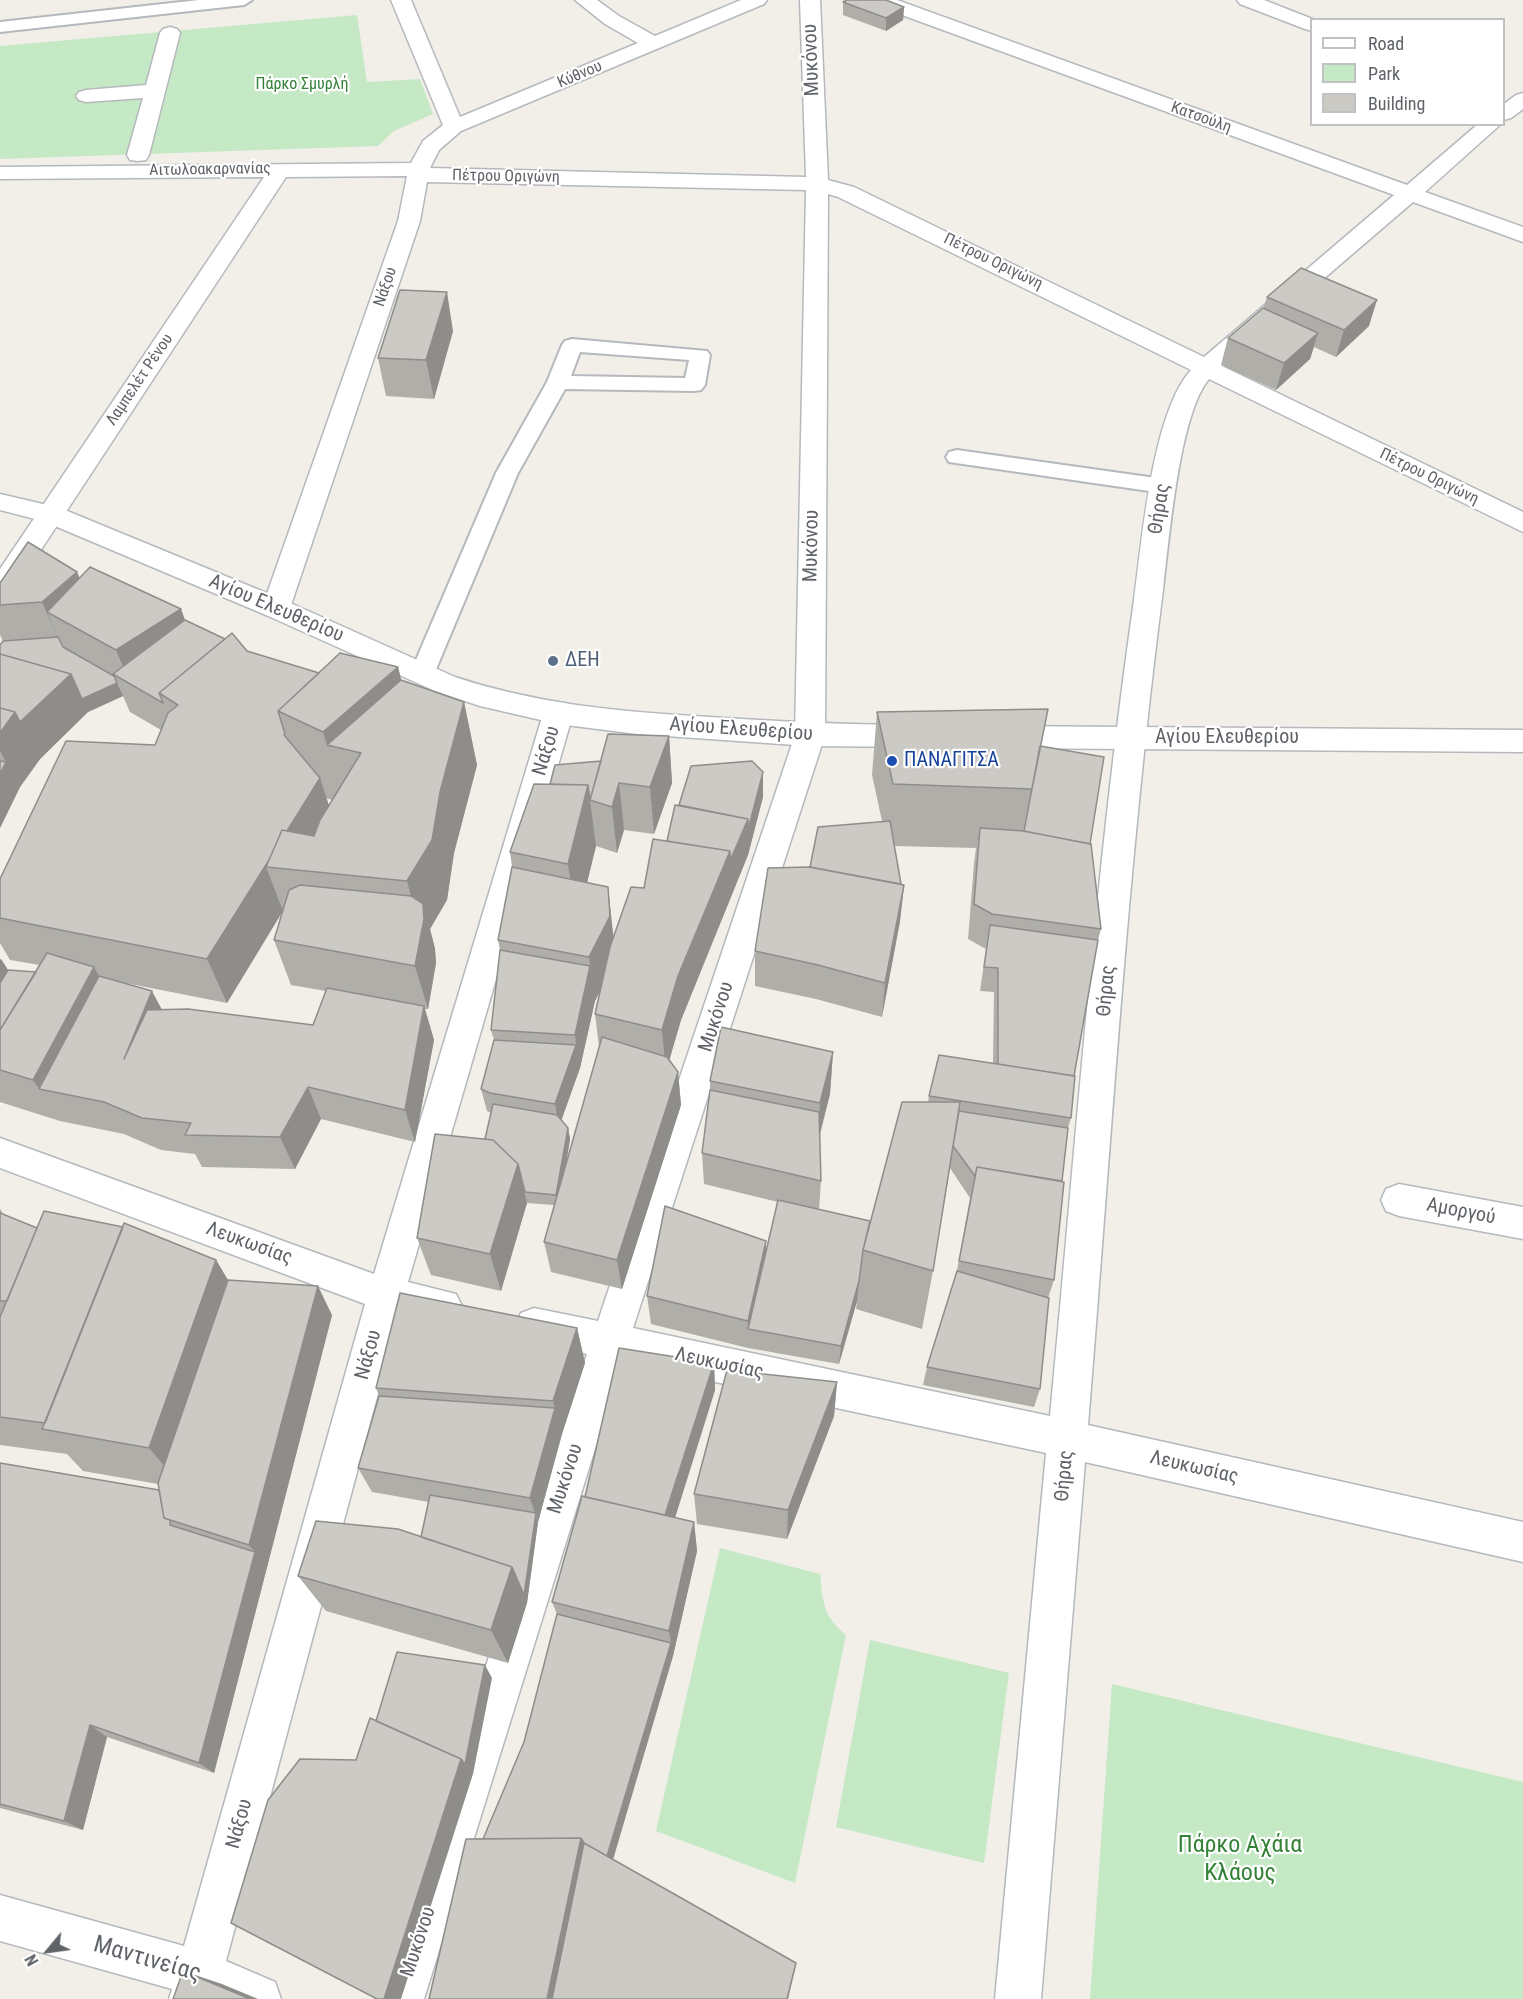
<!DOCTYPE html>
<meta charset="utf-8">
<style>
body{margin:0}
#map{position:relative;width:1523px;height:1999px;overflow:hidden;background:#f1efe8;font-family:"Roboto Condensed",sans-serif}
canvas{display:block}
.legend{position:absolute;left:1310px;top:18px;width:195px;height:108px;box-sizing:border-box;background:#fff;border:2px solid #bfc1c3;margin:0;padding:8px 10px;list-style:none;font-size:18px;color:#5f6368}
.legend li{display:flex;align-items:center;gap:12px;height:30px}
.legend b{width:30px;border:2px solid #bfc1c3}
.north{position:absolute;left:18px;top:1921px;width:60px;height:60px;-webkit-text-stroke:4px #fff;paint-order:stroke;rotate:241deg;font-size:16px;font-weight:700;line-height:24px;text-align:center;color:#5f6368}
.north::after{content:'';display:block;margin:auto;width:21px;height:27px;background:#5f6368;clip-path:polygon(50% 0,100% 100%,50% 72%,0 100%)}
</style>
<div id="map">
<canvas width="1523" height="1999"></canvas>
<ul class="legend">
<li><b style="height:8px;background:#fff"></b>Road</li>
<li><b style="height:16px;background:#c5e8c5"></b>Park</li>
<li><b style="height:16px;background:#cccac5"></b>Building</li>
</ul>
<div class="north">N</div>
</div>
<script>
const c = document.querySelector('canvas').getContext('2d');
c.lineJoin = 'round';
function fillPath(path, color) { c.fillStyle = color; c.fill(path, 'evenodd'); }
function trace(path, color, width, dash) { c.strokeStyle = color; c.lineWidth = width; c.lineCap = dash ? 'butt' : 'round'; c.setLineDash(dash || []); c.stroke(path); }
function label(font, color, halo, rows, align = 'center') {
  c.font = font + ' "Roboto Condensed",sans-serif'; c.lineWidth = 4.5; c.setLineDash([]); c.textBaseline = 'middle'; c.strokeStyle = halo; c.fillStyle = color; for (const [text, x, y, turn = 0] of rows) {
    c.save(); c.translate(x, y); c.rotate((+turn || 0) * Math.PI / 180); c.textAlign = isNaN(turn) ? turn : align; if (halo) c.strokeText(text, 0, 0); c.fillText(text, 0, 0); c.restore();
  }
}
fillPath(new Path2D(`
 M357,15L367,82L420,79L433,114L394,131L378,146L0,159V46Z
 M720,1548L820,1574C823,1603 823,1616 846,1635L795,1883L656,1831Z
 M870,1640L1009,1673L984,1863L836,1827Z
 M1112,1684L1523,1782V1999H1090Z`), '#c5e8c5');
const service = new Path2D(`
 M199,0H252L244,5L0,32V22Z
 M572,339L707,351L710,355L705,385L701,390L694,391L565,389L518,473L434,674L431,680L422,683L413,680L410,674L496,473L547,382L562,345L565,341ZM580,352L689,360L685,378L571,376Z
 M957,450L1163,479L1171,481L1174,486L1171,491L1163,493L949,462L946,457L949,452Z`);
const pedestrian = new Path2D(`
 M170,27L177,29L180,33L149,155L146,160L138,161L130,160L127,155L143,98L86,102L79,100L76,96L79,92L86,90L146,85L160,33L163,29Z`);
const minor = new Path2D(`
 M391,0H411L460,117L638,43L605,24L575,0H597L619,16L655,36L741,0H767L764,4L461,131L439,150L430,168L806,177L800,0H820L828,180L854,187L1204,357L1394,195L872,4L869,0H897L1407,185L1478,124H1501L1425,192L1523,227V242L1413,202L1222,366L1523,512V532L1209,379C1179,414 1169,541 1163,590C1127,867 1111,1146 1088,1425L1523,1522V1562L1085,1462L1041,1999H995L1046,1453L622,1362L424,1999H378L587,1354L521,1337L515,1325L521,1313L534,1308L598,1321L795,735L806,190L427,182L420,221L290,608L286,615L276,617L266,615L262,608L398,221L407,176L286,177L10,597L0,599V569L264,177L0,179V167L411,163L423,141L443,125ZM828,194L838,197L1191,370C1152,413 1142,541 1134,600C1095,871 1076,1144 1050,1416L633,1328L825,735Z
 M1237,0H1264L1315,20H1312V31L1305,29L1240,4Z
 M1523,93V109L1511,118L1504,120V104L1516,95Z
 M558,704L568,707L573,714L408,1282L456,1294L462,1306L456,1318L443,1323L399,1315L226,1961L275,1982L281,1999H169L172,1989L0,1941V1895L184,1946L365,1304L0,1168V1138L374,1274L543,714L548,707Z
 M1399,1184L1523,1207V1239L1399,1216L1386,1211L1381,1200L1386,1189Z`);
const tertiary = new Path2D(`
 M0,494L60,508L286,601L455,677C533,703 613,711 694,716C769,721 843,725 918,725L928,728L933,736L928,744L918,747L810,746L637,734L558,724L480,706L435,691L266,615L43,521L0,510Z
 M997,726L1523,730V752L997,748L987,745L982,737L987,729Z`);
trace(service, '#b5b8bc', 4);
trace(pedestrian, '#b5b8bc', 3);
trace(minor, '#b5b8bc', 3);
trace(tertiary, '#b5b8bc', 3);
fillPath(service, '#fff');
fillPath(pedestrian, '#fff');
fillPath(minor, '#fff');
fillPath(tertiary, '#fff');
fillPath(new Path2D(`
 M843,2L904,7L903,20L886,31L843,15Z
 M1267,297L1369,326L1336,357L1314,347L1310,359L1276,390L1221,365L1228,338L1263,309Z
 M453,331L434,399L386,396L378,358Z
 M77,572L79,578L185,620L247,651L319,673L398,667L401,680L464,702L477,765L454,853L447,900L430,929L435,949L436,963L428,1009H425L434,1040L415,1142L321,1119L295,1169L202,1167L195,1154L161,1150L124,1134L60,1121L0,1102V959H1L8,970L36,972L40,965L10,960L0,943V879L155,745L161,730L130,712L123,696L88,712L40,759L20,787L0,828V645L3,641L0,635V583ZM326,798L332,800L329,805ZM282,911L274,940L291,985L326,991L313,1025L162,1009L110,980L227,1003Z
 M877,712L1040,746L1090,844L1101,929L1098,940L1074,1076L1071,1118L1068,1128L1062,1181L1054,1280L1048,1298L1040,1389L1034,1407L923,1385L927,1367L956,1276L970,1198L950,1168L933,1271L922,1329L856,1309L857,1301L839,1364L748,1348L651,1324L647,1296L766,1241V1251L778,1202L704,1184L702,1153L710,1090V1081L833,1052L830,1094L820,1135L821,1181L819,1210L870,1221L928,1102L929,1096L993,1063L994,992L980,991L986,949L968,939L974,864L976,848L894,846L901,884L904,885L900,921L882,1017L816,999L755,986V951L810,867L882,821L872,775Z
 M669,736L672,783L654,834L624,830L617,853L596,846L587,882L614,936L644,888L667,841L679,805L763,797L748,855L681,1020L669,1059L678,1072L681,1105L622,1289L551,1272L544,1242L554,1205L527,1203L501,1291L431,1275L417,1238L485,1139L491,1113L487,1111L481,1089L494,1040L491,1030L500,950L498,940L512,867L510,852L550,784L601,761ZM600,991L595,1014L599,1047L566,1165L570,1139L568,1128L561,1120L580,1068L595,1001Z
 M0,1209L4,1215L37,1228L216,1260L228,1280L332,1315L214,1773L107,1737L83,1830L0,1808V1463L159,1490L158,1484L83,1471L67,1454L0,1445Z
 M577,1328L585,1363L562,1434L538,1522L527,1603L508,1663L326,1611L298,1576L421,1537L429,1502L372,1492L358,1468L379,1396L376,1388Z
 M714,1363L715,1390L675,1518L694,1522L697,1551L673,1656L613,1860L796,1963L794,1973L483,1839L524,1742L557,1614L552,1602L585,1497Z
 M837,1382L834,1416L787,1539L697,1524L694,1494Z`), '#afaea9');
fillPath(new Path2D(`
 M904,7L903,20L886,31V18Z
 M447,292L453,331L434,399L426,360Z
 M1377,300L1369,326L1336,357L1344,330Z
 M1318,333L1310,359L1276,390L1284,363Z
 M77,572L98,621L47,612L64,651L42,602Z
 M181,609L199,657L130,684L116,650Z
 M398,667L417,743L361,753L327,745L323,732Z
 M71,674L117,683L123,696L88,712L40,759L20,787L0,828V774L6,762L0,751V733L15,712Z
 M464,702L477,765L454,853L447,900L430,929L435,949L436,963L428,1009L415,966L421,934L407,881Z
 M669,736L672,783L654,834L650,787Z
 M763,772V797L748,855L681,1020L666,1072L662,1030L678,976Z
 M320,778L335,824L266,867L283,911L227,1003L207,959Z
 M619,783L624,830L617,853L612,807Z
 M588,785L596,846L577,924L568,864Z
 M904,885L900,921L882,1017L885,983Z
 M608,887L616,960L595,1001L580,1068L559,1127L555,1104L576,1045L575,1035L590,966L589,957Z
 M1,959L23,994L0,1032V961Z
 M94,967L118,1011L39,1089L33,1080Z
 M152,991L170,1025L124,1059Z
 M424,1006L434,1040L415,1142L405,1110Z
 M833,1052L830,1094L817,1144L820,1103Z
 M678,1072L681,1105L622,1289L617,1260Z
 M308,1087L321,1119L295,1169L280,1137Z
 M568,1128L570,1139L559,1206L556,1195Z
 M518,1164L527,1203L501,1291L490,1254Z
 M766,1241V1271L748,1329V1321Z
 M216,1260L245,1309L184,1489L149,1448Z
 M859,1281L857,1301L839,1364L841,1346Z
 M318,1286L332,1315L214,1773L199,1763L255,1552L249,1545Z
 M577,1328L585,1363L562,1434L538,1522L530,1498L555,1408L553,1401Z
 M714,1363L715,1390L667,1543L664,1520Z
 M837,1382L834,1416L787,1539L788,1510Z
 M536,1513L538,1522L527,1603L508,1663L491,1630L512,1567Z
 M694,1522L697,1551L673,1656L610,1869L606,1861L671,1643L669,1631Z
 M485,1665L492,1678L473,1774L401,1999H384Z
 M90,1725L107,1737L83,1830L64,1821Z
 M581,1838L592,1859L564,1999H547Z
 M796,1963L794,1973L788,1999H787Z
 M183,1971L222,1984L258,1999H250Z`), '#8f8d8a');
const building = new Path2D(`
 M847,0H886L904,7L886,18L843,2Z
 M1301,268L1377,300L1344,330L1267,297Z
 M400,290L447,292L426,360L378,358Z
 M1263,308L1318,333L1284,363L1228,338Z
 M28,542L77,572L42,602L0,605V583Z
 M90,567L181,609L116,650L47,612Z
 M185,620L225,639L159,693L163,703L113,674Z
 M232,633L247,651L319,673L278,711L285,734L284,735L320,778L287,831L282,830L269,860L207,959L0,918V879L66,741L155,745L168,713L178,705L159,693Z
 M58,637L63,647L114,676L117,683L82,699L71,674L0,654V645L3,641Z
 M340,653L398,667L323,732L278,711Z
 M0,654L71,674L20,722L15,712L0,708Z
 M401,680L464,702L440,792L432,840L407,881L266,867L282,830L314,836L320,820L361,753L327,745Z
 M0,708L15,712L0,733Z
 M1048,709L1032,789L893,784L877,712Z
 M608,734L669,736L650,787L619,783L612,807L590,800Z
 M1040,746L1104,757L1090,844L1024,831Z
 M0,761L6,762L0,774Z
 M601,761L590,800L588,785L550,784L555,765Z
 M752,761L763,772L748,830V819L679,805L691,766Z
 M534,784L588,785L568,864L510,852Z
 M675,805L748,819L730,861V851L667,841Z
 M890,821L901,884L810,867L818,827Z
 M980,828L1023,831L1091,844L1101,929L992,914L974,904Z
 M653,839L730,851L678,976L662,1030L595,1014L610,947L631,887L644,888Z
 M512,867L608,887L610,916L589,957L498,940Z
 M809,867L904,885L885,983L818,965L755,951L768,868Z
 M300,885L411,896L423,904L424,919L415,966L274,940L289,890Z
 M990,925L1098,940L1074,1076L998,1064V968L984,967Z
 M500,950L590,966L575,1035L491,1030Z
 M47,953L94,967L33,1080L0,1070V1030Z
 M8,970L36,972L0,1030V983Z
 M99,976L152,991L124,1059L147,1010L188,1009L313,1025L327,988L424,1006L405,1110L308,1087L280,1137L185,1135L191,1123L142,1118L104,1102L39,1089Z
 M721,1027L833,1052L820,1103L710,1081Z
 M602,1037L667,1057L678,1072L617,1260L544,1242Z
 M494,1040L576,1045L555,1104L490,1093L481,1089Z
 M939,1055L1075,1076L1071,1118L929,1096Z
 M710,1090L819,1112L821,1181L702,1153Z
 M902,1102H960L933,1271L863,1250Z
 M493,1104L557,1115L568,1128L556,1195L525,1192L518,1164L493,1140L485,1139Z
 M959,1111L1068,1128L1062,1181L977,1167L975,1176L953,1146Z
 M435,1134L493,1140L518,1164L490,1254L417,1238Z
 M977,1167L1064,1182L1054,1280L959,1261Z
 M778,1200L870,1221L863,1250L859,1281L841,1346L748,1329Z
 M665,1206L766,1241L748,1321L647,1296Z
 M44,1211L123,1227L45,1423L0,1417V1317Z
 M0,1213L37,1228L7,1301H0Z
 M124,1223L216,1260L149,1448L42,1429Z
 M957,1271L1049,1298L1040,1389L927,1367Z
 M228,1280L318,1286L249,1545L164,1518L158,1483Z
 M400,1293L577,1328L553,1401L376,1388Z
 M619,1348L714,1363L665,1515L585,1497Z
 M727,1370L837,1382L788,1510L694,1494Z
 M379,1396L555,1408L530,1498L358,1468Z
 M0,1463L159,1490L164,1518L170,1520V1525L255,1552L199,1763L90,1725L64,1821L0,1804Z
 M430,1495L536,1513L524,1595L512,1567L421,1537Z
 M582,1496L694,1522L669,1631L552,1602Z
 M316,1521L398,1529L512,1567L491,1630L298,1576Z
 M557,1614L671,1643L607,1856L584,1843L581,1838L483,1839L524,1742Z
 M397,1652L485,1665L465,1764L461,1759L376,1721Z
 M370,1718L461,1759L384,1999H377L231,1923L268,1800L300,1759L356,1760Z
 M581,1838L547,1999H429L466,1839Z
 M584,1843L796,1963L787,1999H552Z
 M183,1971L250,1999H173Z`);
fillPath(building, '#cccac5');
trace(building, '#8f8d8a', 1.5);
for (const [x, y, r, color] of [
 [553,661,6,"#5c6f8a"],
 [892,761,6,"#1a4fb4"]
]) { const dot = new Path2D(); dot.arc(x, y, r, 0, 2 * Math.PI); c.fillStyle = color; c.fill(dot); trace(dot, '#fff', 2); }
label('16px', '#5f6368', '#fff', [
 ["Κύθνου",580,75,-23],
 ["Κατσούλη",1201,118,20],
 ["Αιτωλοακαρνανίας",210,170,-1],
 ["Πέτρου Οριγώνη",506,177,1],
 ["Πέτρου Οριγώνη",993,262,26],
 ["Νάξου",386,287,-71],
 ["Λαμπελέτ Ρένου",140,380,-56],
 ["Πέτρου Οριγώνη",1429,477,26]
]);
label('16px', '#348238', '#fff', [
 ["Πάρκο Σµυρλή",302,85]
]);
label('20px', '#5f6368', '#fff', [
 ["Μυκόνου",812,60,-92],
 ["Θήρας",1160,509,-81],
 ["Μυκόνου",812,546,-89],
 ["Αγίου Ελευθερίου",276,609,23],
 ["Αγίου Ελευθερίου",741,730,4],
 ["Αγίου Ελευθερίου",1227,738],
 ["Νάξου",547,751,-73],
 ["Θήρας",1107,991,-85],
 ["Μυκόνου",717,1017,-72],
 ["Αμοργού",1461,1212,11],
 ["Λευκωσίας",249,1244,20],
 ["Νάξου",369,1355,-75],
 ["Λευκωσίας",719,1364,12],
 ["Λευκωσίας",1194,1468,13],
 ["Θήρας",1065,1476,-85],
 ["Μυκόνου",566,1479,-72],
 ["Νάξου",240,1824,-75],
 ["Μυκόνου",419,1942,-72]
]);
label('20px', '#4e5e75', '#fff', [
 ["ΔΕΗ",565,661]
], 'left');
label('20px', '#164399', '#fff', [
 ["ΠΑΝΑΓΙΤΣΑ",904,761]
], 'left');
label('24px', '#348238', '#fff', [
 ["Πάρκο Αχάια",1240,1846],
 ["Κλάους",1240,1874]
]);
label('24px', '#5f6368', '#fff', [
 ["Μαντινείας",147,1960,16]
]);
</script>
